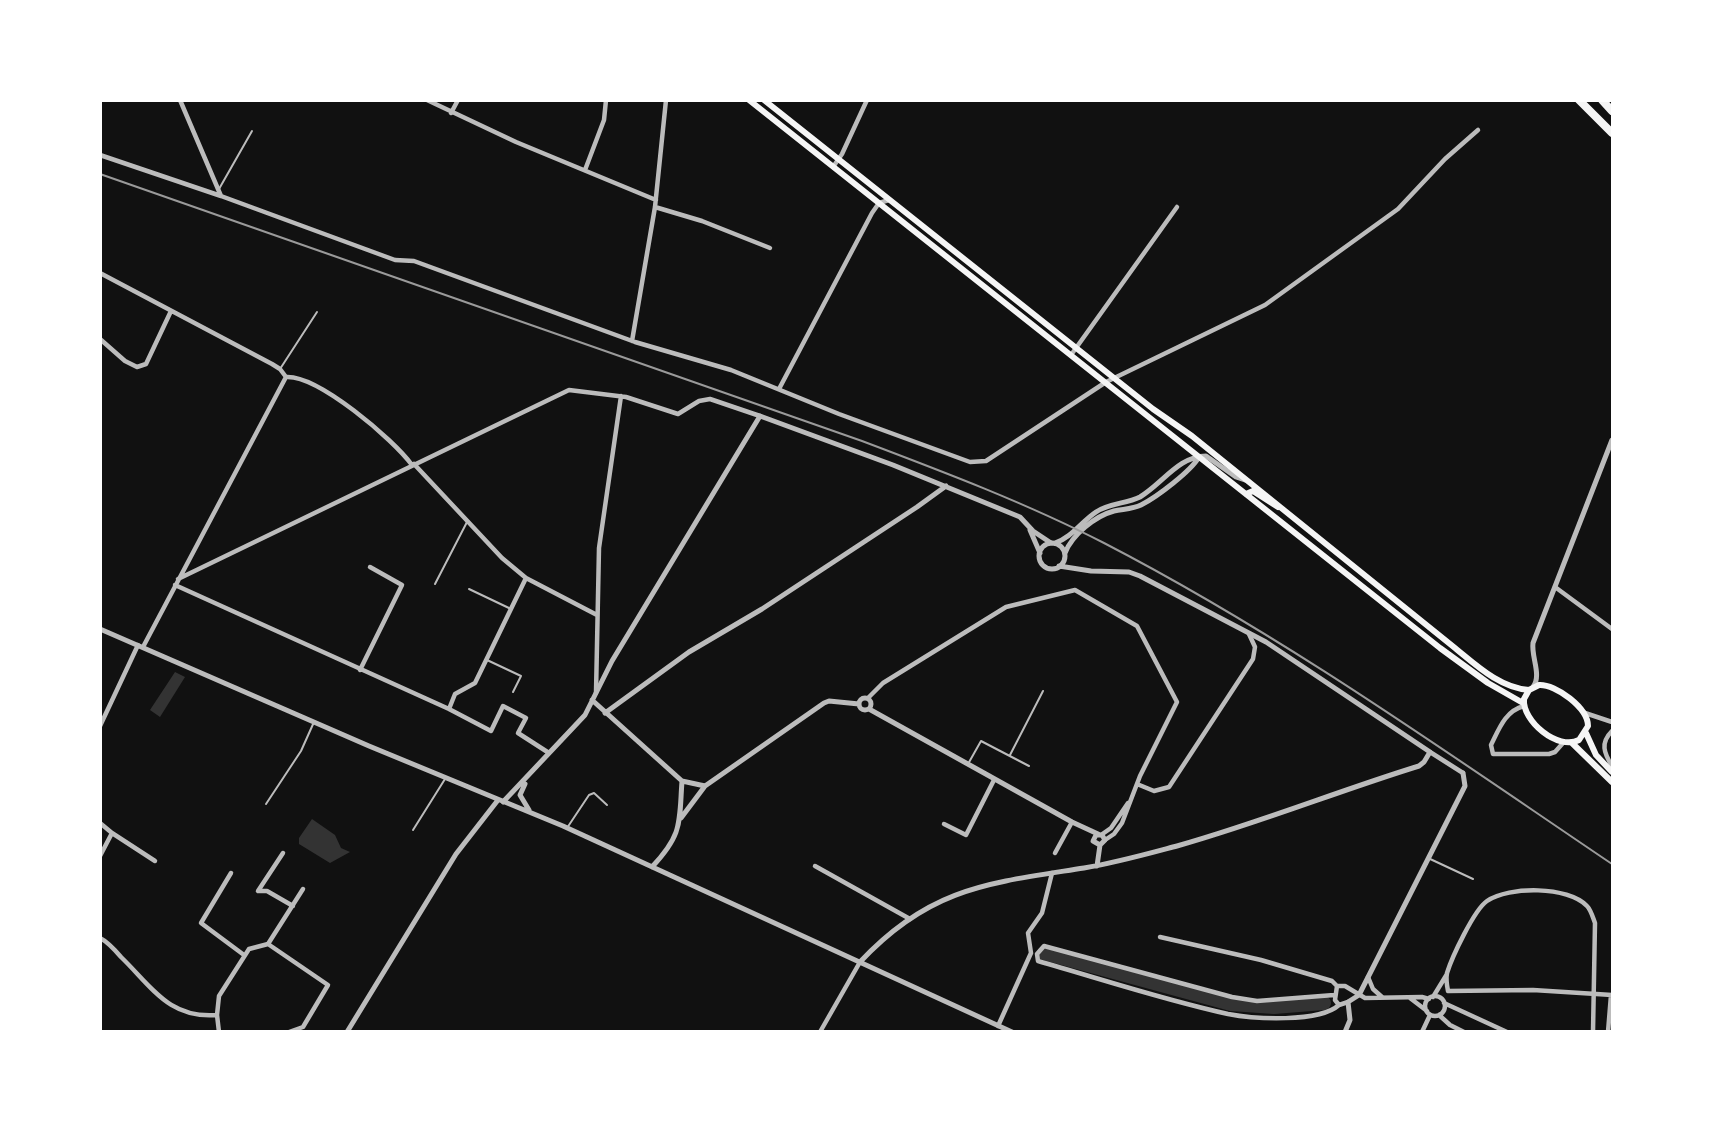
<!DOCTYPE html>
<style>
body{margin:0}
#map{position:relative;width:1713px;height:1132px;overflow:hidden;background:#111;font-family:"IBM Plex Sans",sans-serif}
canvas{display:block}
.frame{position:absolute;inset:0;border:102px solid #fff;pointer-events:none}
</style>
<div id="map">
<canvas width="1713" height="1132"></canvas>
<div class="frame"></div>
</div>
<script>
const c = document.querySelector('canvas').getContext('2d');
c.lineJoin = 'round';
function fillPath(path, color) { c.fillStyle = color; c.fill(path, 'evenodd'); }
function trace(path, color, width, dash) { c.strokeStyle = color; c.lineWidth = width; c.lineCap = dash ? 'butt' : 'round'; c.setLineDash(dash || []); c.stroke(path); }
fillPath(new Path2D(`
 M175,672L185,677L160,717L150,710Z
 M312,819L335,835L341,848L350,852L330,863L299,844V838Z`), '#333');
trace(new Path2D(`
 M1044,953L1231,1004L1274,1007L1324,1003`), '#333', 14);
trace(new Path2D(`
 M219,189L252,131
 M280,369L317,312
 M435,584L467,522
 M469,589L511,609
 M487,660L521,676L513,692
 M1010,755L1043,691
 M968,764L981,741L1029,766
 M266,804L301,751L314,722
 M567,828L589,795L594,793L607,805
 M413,830L445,779
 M1428,858L1473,879`), '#bcbcbc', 2);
trace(new Path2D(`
 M180,100L221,196
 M427,100L516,142L656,200
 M451,113L458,100
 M100,155L221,196L395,260L414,261L635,342L731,370L839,414L970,462L986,461L1106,382L1265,305L1398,209L1445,159L1478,130
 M833,167L842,154L867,100
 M585,170L604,120L606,100
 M655,207L702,221L770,248
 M100,273L272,364L280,369L286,377C318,375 393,439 412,465
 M100,339L125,361L137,367L146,364L171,311
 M632,341L655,207L666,100
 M1071,355L1177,207
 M779,389L872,213L879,203L889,200
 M414,464L502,558L526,578L597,615
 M178,579L569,390L626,397L678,414L699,401L710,399L760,416
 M175,585L449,709L491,731L503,706L526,718L518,733L549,753
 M1555,587L1612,629
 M143,647L286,377
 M360,670L402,585L370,567
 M596,693L599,548L621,396
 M868,698L883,683L1006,607L1075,590L1137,626L1177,702L1140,776L1122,823L1114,834L1105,840
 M1524,706C1505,711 1499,729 1491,745L1493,754H1549L1555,752L1563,743
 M449,709L455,694L475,683L526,578
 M1585,713L1612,722
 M100,726L138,645
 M1612,731C1600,743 1604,753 1612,766
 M1430,752L1463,773
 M1137,784L1154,791L1169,787L1253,659L1255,647L1249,634
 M100,823L112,833L100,856
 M944,824L966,835L994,780
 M112,833L155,861
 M1101,835L1111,828L1128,803
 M283,853L258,891H267L293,906
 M1055,853L1072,822
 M815,866L910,919
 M231,873L201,923L244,955
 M1160,937L1261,960L1332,981L1337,986
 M100,938C108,942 115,950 121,957C152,987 169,1019 217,1015
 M268,944L303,889
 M1368,977L1373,989L1382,997
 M1448,991C1447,986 1446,978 1447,973C1452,957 1474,910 1487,901C1509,886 1568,886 1587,906C1591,910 1593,918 1595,923L1593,1032
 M1448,991L1533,990L1612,995
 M1334,995L1257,1001L1232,997L1044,946L1037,954L1038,961C1101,979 1164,1000 1228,1014C1254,1019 1319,1023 1339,1005
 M1425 1006a10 10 0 1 1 20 0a10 10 0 1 1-20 0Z
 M1433,997L1447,974
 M1410,998L1427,1011
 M1348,1002L1339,1005L1335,1000L1337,986H1345L1365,998L1422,997L1429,999
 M1444,1003L1507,1032
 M1439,1015L1450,1025L1464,1032
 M998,1026L1031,953L1028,933L1042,913L1052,873
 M219,1032L217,1015L219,996L249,949L268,944L328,985L303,1027L289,1032
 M820,1032L860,962
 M1422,1032L1430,1015
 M1608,1032L1611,995`), '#bcbcbc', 4.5);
trace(new Path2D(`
 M1030,530L1040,553
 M1055,543C1072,537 1081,522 1096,512C1109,503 1126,504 1140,497C1162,484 1179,456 1206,456L1236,477L1245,480
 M1039 556a13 13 0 1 1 26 0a13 13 0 1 1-26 0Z
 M1065,553C1072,535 1095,516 1114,511C1123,509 1133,509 1141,505C1157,497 1191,471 1199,457
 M100,629L369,746L563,826L1012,1032
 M1533,687C1542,675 1531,657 1533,643L1612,440
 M859 704a6 6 0 1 1 12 0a6 6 0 1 1-12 0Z
 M592,700L682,781C679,823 683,834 652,867
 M869,709L1072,822L1098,834
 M605,713L689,652L762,609L917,507L946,486
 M682,781L705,786
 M525,784L520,795L529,810
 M503,802L585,715L612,661L760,416L893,465L1020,517L1033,531L1051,543
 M681,818L705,786L824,703L829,701L859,704
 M1097,866L1100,845L1105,840L1102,835H1096L1093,841L1100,845
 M860,962C930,887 989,883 1084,868C1115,863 1147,854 1177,846C1259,823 1338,791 1419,766L1424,762L1430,752L1266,642L1140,576L1129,572L1091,571L1059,566
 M347,1032L456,854L498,800
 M1345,1032L1350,1020L1348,1002L1359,995L1465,786L1463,773`), '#bcbcbc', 5);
trace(new Path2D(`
 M749,100L1440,648L1488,683L1523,703
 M764,100L1153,409L1192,436L1455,648C1476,665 1500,688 1529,690
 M1246,494L1253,491L1278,507
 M1539,685C1556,684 1588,708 1588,726L1579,740C1558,751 1522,721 1524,699L1529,690Z
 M1586,733L1596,755L1612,772
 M1572,743L1612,782`), '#f5f5f5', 6);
trace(new Path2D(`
 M1579,100L1612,133
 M1602,100L1612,111`), '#f5f5f5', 8);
trace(new Path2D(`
 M100,174L862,441C944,472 1026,503 1104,543C1282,635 1446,752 1612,864`), '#9a9a9a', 2);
</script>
